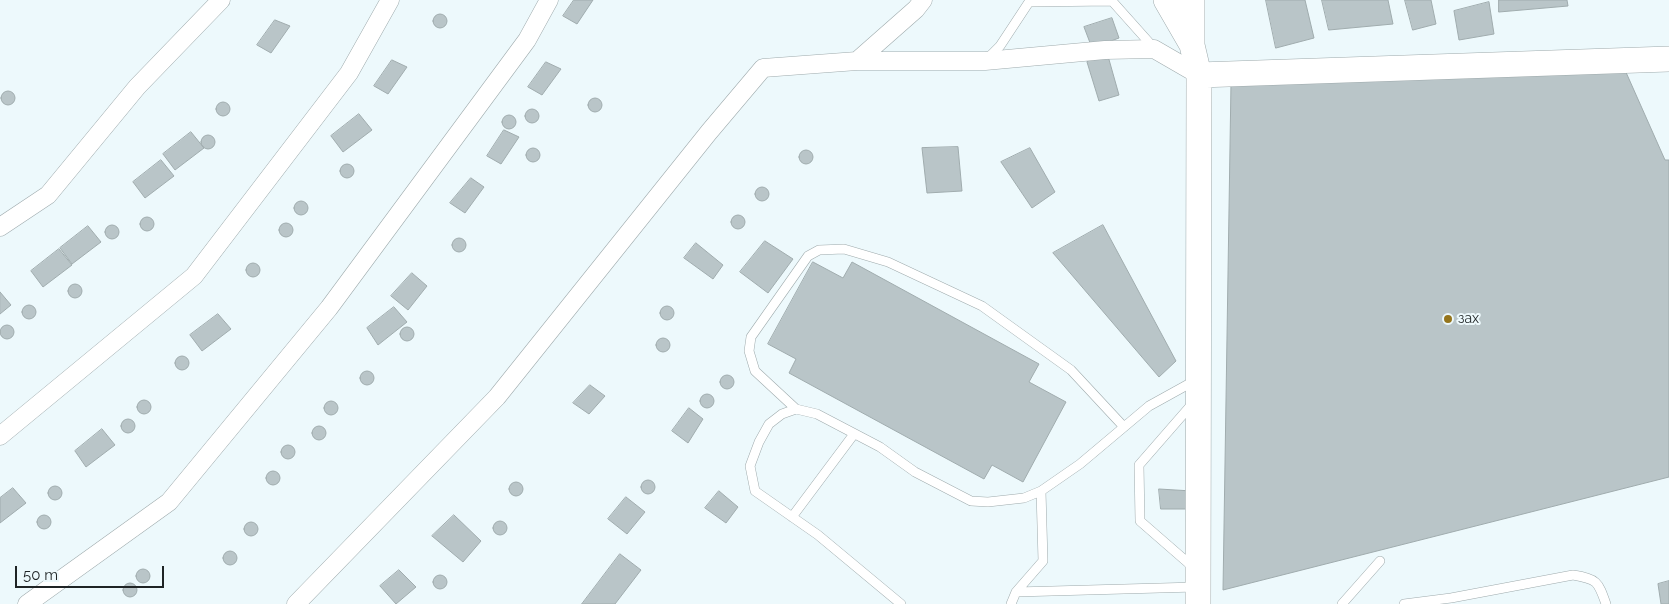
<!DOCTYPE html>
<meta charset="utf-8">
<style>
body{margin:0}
#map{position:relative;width:1669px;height:604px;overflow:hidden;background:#edf9fc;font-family:Raleway,sans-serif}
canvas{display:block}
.scale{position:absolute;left:15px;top:566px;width:149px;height:22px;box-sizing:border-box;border:2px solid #1f2425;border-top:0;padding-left:6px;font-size:15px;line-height:18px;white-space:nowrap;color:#1f2425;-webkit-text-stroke:4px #edf9fc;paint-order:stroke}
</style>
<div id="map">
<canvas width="1669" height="604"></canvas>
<div class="scale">50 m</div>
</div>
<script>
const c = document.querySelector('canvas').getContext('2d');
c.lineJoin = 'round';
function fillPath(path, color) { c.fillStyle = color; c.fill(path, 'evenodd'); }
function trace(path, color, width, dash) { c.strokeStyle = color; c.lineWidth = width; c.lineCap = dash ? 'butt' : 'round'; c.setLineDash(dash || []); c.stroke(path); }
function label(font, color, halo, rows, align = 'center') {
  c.font = font + ' Raleway,sans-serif'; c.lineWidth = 4; c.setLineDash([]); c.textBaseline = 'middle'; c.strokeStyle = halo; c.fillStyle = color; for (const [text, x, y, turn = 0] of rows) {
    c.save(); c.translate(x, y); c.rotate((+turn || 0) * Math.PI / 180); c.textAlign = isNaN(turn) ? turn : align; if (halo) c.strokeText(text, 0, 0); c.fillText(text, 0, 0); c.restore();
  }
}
const building = new Path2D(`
 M574,0H593L577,24L563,16Z
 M1266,0H1305L1314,38L1276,48Z
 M1322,0H1388L1393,24L1329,30Z
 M1405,0H1431L1436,24L1413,30Z
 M1499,0H1567L1568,6L1499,12Z
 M1489,2L1494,34L1459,40L1454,11Z
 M433 21a7 7 0 1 1 14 0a7 7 0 1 1-14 0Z
 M1112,18L1119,38L1092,48L1084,27Z
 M275,20L290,26L271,53L257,45Z
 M1108,56L1119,95L1099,101L1087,62Z
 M392,60L407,67L388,94L374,86Z
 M546,62L561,69L542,95L528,87Z
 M1625,70L1665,160H1669V477L1223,590L1231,83Z
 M1 98a7 7 0 1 1 14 0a7 7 0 1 1-14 0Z
 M588 105a7 7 0 1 1 14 0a7 7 0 1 1-14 0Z
 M216 109a7 7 0 1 1 14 0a7 7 0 1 1-14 0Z
 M525 116a7 7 0 1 1 14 0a7 7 0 1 1-14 0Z
 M359,114L372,130L343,152L331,136Z
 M502 122a7 7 0 1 1 14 0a7 7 0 1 1-14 0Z
 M504,130L519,137L501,164L487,156Z
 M191,132L204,148L175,170L163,154Z
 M201 142a7 7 0 1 1 14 0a7 7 0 1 1-14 0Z
 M958,147L962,191L927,193L922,148Z
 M1030,148L1055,192L1032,208L1001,162Z
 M526 155a7 7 0 1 1 14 0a7 7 0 1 1-14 0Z
 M799 157a7 7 0 1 1 14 0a7 7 0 1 1-14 0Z
 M161,160L174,176L145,198L133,182Z
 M340 171a7 7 0 1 1 14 0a7 7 0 1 1-14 0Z
 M471,178L484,187L465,213L450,203Z
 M755 194a7 7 0 1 1 14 0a7 7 0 1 1-14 0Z
 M294 208a7 7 0 1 1 14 0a7 7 0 1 1-14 0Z
 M731 222a7 7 0 1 1 14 0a7 7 0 1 1-14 0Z
 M140 224a7 7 0 1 1 14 0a7 7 0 1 1-14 0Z
 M279 230a7 7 0 1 1 14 0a7 7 0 1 1-14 0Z
 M1103,225L1176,361L1159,377L1053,253Z
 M105 232a7 7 0 1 1 14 0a7 7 0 1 1-14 0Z
 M88,226L101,242L72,264L60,248Z
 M452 245a7 7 0 1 1 14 0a7 7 0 1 1-14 0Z
 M765,241L793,259L768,293L740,272Z
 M696,243L723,265L713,279L684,258Z
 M59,249L72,265L43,287L31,271Z
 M813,262L843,278L852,262L1039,364L1029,382L1066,402L1023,482L992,465L984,479L789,373L796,359L768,344Z
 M246 270a7 7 0 1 1 14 0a7 7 0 1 1-14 0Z
 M412,273L427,286L408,310L391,296Z
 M68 291a7 7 0 1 1 14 0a7 7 0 1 1-14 0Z
 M0,292L11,305L0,314Z
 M22 312a7 7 0 1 1 14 0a7 7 0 1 1-14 0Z
 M660 313a7 7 0 1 1 14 0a7 7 0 1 1-14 0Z
 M394,307L407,322L378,345L367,328Z
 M218,314L231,329L202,351L190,335Z
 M0 332a7 7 0 1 1 14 0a7 7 0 1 1-14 0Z
 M400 334a7 7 0 1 1 14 0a7 7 0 1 1-14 0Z
 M656 345a7 7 0 1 1 14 0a7 7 0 1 1-14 0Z
 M175 363a7 7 0 1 1 14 0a7 7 0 1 1-14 0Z
 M360 378a7 7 0 1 1 14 0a7 7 0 1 1-14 0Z
 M720 382a7 7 0 1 1 14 0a7 7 0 1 1-14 0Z
 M590,385L605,396L589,414L573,403Z
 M700 401a7 7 0 1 1 14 0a7 7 0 1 1-14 0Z
 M137 407a7 7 0 1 1 14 0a7 7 0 1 1-14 0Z
 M324 408a7 7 0 1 1 14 0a7 7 0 1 1-14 0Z
 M689,408L703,419L688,443L672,431Z
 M121 426a7 7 0 1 1 14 0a7 7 0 1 1-14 0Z
 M312 433a7 7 0 1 1 14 0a7 7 0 1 1-14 0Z
 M102,429L115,445L86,467L75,451Z
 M281 452a7 7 0 1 1 14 0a7 7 0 1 1-14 0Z
 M266 478a7 7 0 1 1 14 0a7 7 0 1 1-14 0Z
 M641 487a7 7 0 1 1 14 0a7 7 0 1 1-14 0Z
 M509 489a7 7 0 1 1 14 0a7 7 0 1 1-14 0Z
 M48 493a7 7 0 1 1 14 0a7 7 0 1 1-14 0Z
 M13,488L26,503L0,523V498Z
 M1159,489L1192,491L1191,509H1161Z
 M719,491L738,507L726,523L705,508Z
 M626,497L645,512L627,534L608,519Z
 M454,515L481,541L463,562L432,536Z
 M37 522a7 7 0 1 1 14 0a7 7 0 1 1-14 0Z
 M493 528a7 7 0 1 1 14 0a7 7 0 1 1-14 0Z
 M244 529a7 7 0 1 1 14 0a7 7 0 1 1-14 0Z
 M223 558a7 7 0 1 1 14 0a7 7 0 1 1-14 0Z
 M620,554L641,570L615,604H582Z
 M136 576a7 7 0 1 1 14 0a7 7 0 1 1-14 0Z
 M399,570L416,587L396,604L380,586Z
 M433 582a7 7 0 1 1 14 0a7 7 0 1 1-14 0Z
 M1669,581V604H1661L1658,584Z
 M123 590a7 7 0 1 1 14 0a7 7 0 1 1-14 0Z`);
fillPath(building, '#b9c5c8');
trace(building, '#a0acae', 1);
const lane = new Path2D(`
 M987,59L1000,46L1029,2L1112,1L1154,48
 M1193,403L1139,465L1140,521L1194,568
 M796,409L755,371L749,351L751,337L808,256L819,250L844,249L888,262L982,306L1071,370L1124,427
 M792,517L854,434
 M1016,592L1196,587
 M901,604L818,535L755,491L750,466L759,442L769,424L782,414L796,409L817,414L880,447L915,472L971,501L988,502L1024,498L1041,491L1080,464L1149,406L1196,380
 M1011,604L1016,592L1043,561L1041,491
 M1342,604L1380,561
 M1404,604L1451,598L1573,575C1597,579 1598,581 1606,604`);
const street = new Path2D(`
 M857,61L916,9L923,0
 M0,227L48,195L137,87L221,0
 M0,436L194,276L349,73L390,0
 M27,604L169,502L329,308L527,40L549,0
 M296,604L497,397L709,132L763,68L857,61H985L1105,50L1154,49L1199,75`);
const secondary = new Path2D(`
 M1166,0L1192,45
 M1192,0V45L1199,75L1198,604
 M1199,75L1669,59`);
trace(lane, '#9eaaac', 10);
trace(street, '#9eaaac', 19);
trace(secondary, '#9eaaac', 26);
trace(lane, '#fff', 9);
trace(street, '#fff', 18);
trace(secondary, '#fff', 25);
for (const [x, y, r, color] of [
 [1448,319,5,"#95751d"]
]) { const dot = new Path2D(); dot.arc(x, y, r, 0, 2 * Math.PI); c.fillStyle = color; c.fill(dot); trace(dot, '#edf9fc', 2); }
label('14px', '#1f2425', '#edf9fc', [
 ["зах",1458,319]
], 'left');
</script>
